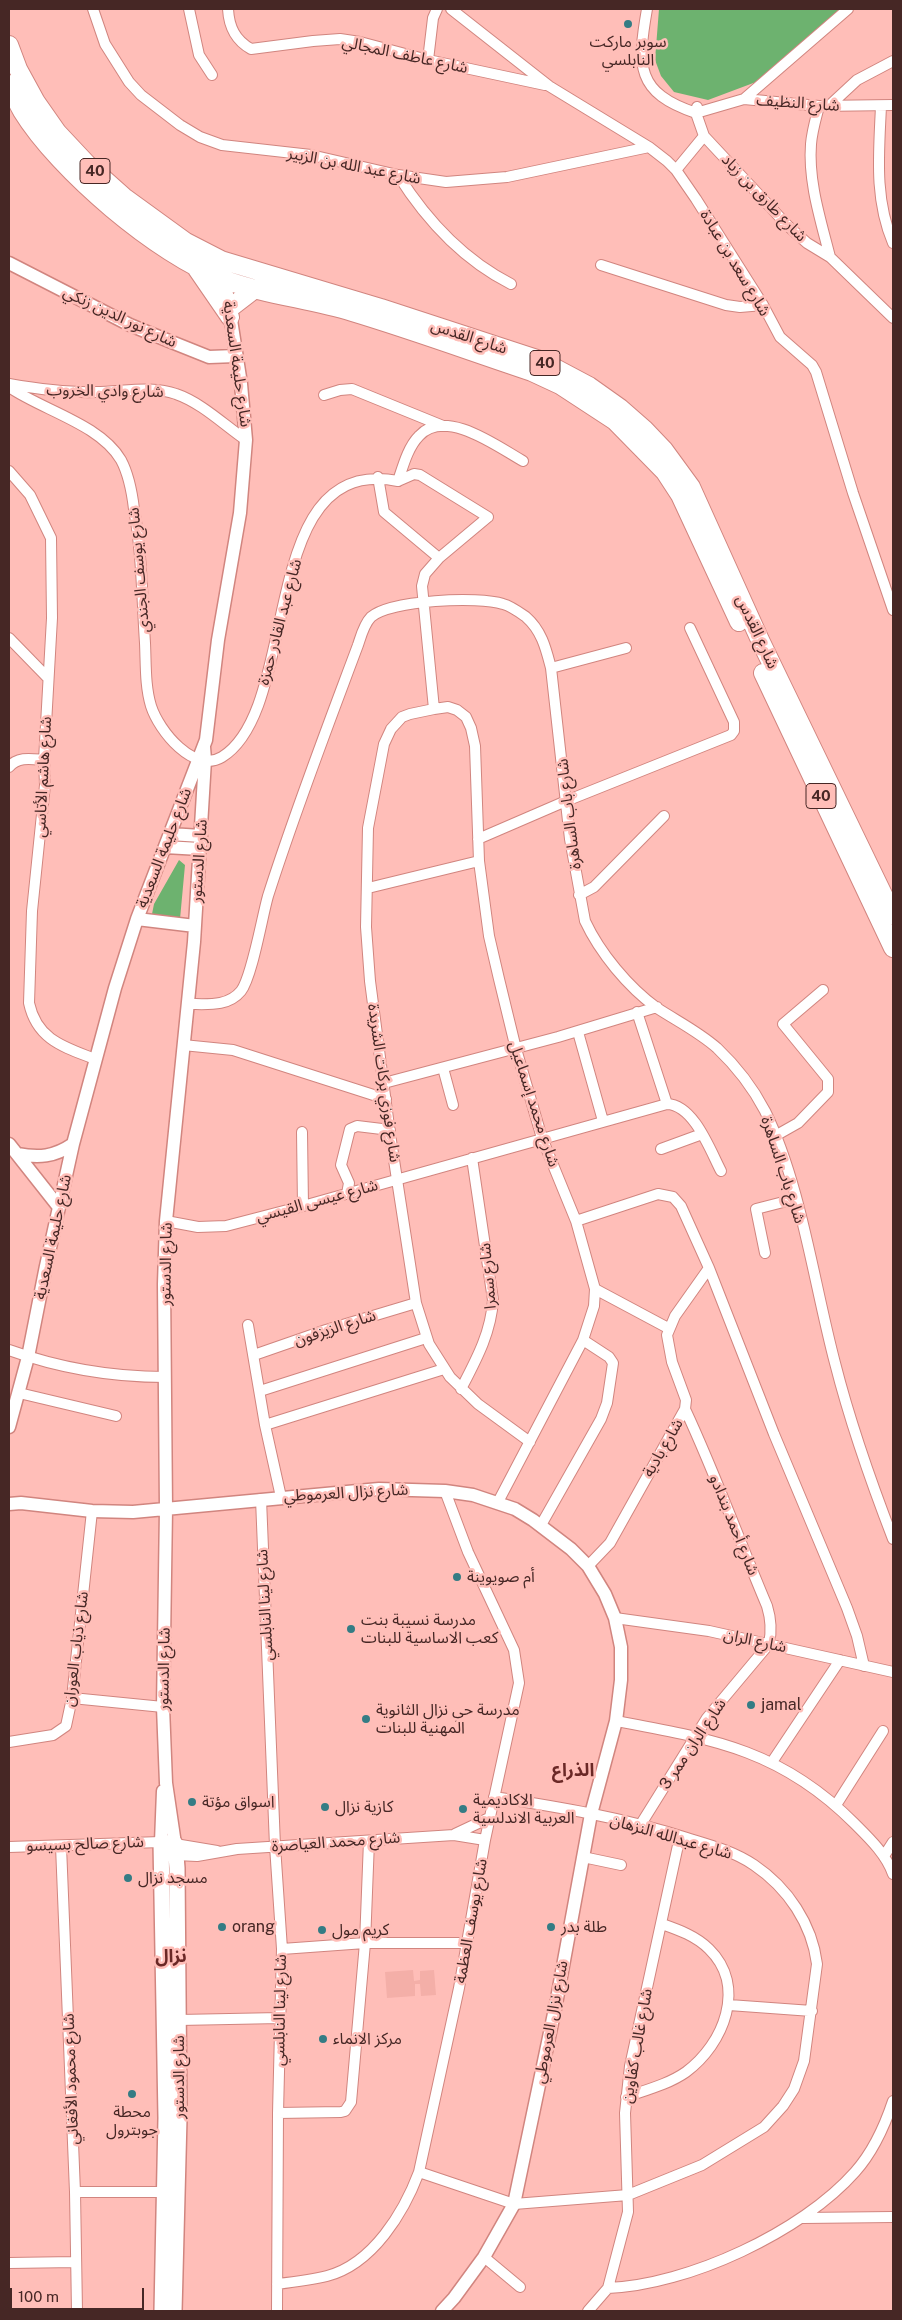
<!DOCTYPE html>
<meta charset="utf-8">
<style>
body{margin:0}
#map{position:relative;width:902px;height:2320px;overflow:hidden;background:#ffbeb8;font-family:"Public Sans",sans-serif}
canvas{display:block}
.frame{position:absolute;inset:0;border:10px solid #462725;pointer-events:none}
.scale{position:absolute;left:10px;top:2288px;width:134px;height:22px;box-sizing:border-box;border:2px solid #462725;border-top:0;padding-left:6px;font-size:15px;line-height:18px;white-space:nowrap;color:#462725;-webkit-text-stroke:4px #ffbeb8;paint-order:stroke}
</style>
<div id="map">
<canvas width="902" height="2320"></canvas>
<div class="frame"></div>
<div class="scale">100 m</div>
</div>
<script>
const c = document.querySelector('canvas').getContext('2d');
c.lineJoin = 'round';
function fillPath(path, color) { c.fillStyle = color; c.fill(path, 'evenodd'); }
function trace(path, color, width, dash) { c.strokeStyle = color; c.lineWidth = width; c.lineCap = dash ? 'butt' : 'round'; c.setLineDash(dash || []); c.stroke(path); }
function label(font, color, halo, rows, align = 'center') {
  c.font = font + ' "Public Sans","Noto Sans Arabic",sans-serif'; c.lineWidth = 5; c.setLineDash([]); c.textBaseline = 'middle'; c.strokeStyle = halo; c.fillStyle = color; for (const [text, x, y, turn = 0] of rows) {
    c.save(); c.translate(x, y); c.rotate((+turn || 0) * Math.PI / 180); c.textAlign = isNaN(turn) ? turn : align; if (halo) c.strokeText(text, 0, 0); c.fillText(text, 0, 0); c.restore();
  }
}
fillPath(new Path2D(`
 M413,1970L414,1981L420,1980V1971L434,1970L436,1995L421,1996L420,1984H415V1996L387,1998L385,1972Z`), '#f4afa8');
fillPath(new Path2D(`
 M659,9H842L756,82L708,100L674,92L661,76L655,60Z
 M179,860L185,865L180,919L152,914L154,904Z`), '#6db26f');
const minor = new Path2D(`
 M93,9L105,44L129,82L141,95L180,125L200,137L222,145L311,155L398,175L446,182L507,177L649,147
 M189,9L199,55L212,75
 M228,9C229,27 235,40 251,49L313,41L340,39L360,42L428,60L545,85
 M451,9L549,86L649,147L667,161L676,170L696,199L763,305L780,337L812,365L816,372L853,493L893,610
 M647,9C637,66 636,93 696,113
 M428,60L433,18L437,9
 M744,99L848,9
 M819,106C816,118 812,131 811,144C808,182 821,221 830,257
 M829,106L857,80L893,61
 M881,106C879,153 874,198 893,243
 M697,107L696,113L704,136L788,226L807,243L830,257L893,318
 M696,113L744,99L819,106L893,105
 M676,170L704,136
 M398,175C427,221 462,259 511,284
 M601,265L726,305L740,307L763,305
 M9,384C38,389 67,393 96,392C122,392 152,385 176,394C202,403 224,425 246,440
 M9,387C42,410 100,424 121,460C129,475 132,492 134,509C142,553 142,599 145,643C146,665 145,686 151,706C159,731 194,774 222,757C303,707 255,453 398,481C403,466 408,447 419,436C445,407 498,447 523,461
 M324,395L340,390L352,389L443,426
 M9,471L30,495L51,538L52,618L44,760L45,785L32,911L29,1003C37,1040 64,1047 95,1059
 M378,477L384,512L439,558L425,574L422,586L434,709
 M398,481L414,474L420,475L488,517L439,558
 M9,638L48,678
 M551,668L626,648
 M9,767C18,756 32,759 44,760
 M478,839L566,801L731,735L734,731V722L690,628
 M368,888L479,861
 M579,895L594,887L664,816
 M188,1004C207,1004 228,1007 241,991C252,977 262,917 268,896C295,811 327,728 358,645C361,636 364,624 371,617C390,600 479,596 503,604C511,606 519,612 526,617C542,631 546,649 551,668L570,839L585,921C600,953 628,987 657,1008C677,1021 699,1032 717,1048C736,1066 753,1088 765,1111C801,1184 814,1284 835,1363C850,1422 871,1482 893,1539
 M637,1012L667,1104
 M578,1032L603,1121
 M183,1045L233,1050L386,1099
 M443,1068L453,1105
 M384,1083L558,1037L657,1007
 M302,1132L303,1206
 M775,1136L798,1123L828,1092V1079L783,1024L823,990
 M661,1149L702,1134
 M347,1194L349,1183L341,1165L350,1129L357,1126L390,1130
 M166,1221L198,1227L226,1226L303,1206L667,1104C694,1105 710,1150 721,1171
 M576,1221L658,1194L673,1197L681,1206L709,1268L774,1434L847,1608L857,1636L864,1666
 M765,1253L756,1209L795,1199
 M595,1289L668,1328
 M248,1325L265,1425L281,1497
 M9,1350C59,1368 112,1377 165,1377
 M254,1355L326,1330L416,1303
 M461,1389C476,1360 491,1333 493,1300L472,1158
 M260,1391L426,1338
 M19,1393L116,1416
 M265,1425L444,1369
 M261,1499L275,1846L282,1949L278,2113L277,2311
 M498,1502L583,1340L594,1306L595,1289L576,1221L542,1138L516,1049L499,979L489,936L479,861L475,746L471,728L466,717L457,710L448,707L434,709L410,714L402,717L391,729L384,744L368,828L366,927L370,981L390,1134L416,1303L429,1344L450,1377L478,1404L530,1442
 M541,1525L601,1419L607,1403L613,1363L609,1357L583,1340
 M588,1566L610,1543L685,1409L686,1400L672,1362L667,1335L675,1316L709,1268
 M615,1618L709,1631L893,1672
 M72,1698L163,1707
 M616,1721C713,1739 781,1750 854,1823C869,1838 886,1854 893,1874
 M9,1742L53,1735L66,1726L72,1698L92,1511
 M772,1762L840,1660
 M836,1805L883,1731
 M641,1824L707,1718L769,1644C772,1630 771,1619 767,1606C739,1540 715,1473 685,1409
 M455,1834L489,1818
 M175,1844L217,1851
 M61,1846L75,2192L77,2311
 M9,1847L161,1842
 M176,1855L197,1856L237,1849L454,1835L485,1840
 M884,1856L893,1842
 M583,1857L621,1865
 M282,1949L365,1943H467
 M729,2005L812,2011
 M179,2020L280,2018
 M626,2097C646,2090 669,2084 686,2072C724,2044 747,1986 709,1949C696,1936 679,1930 662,1924
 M278,2113L341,2112L345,2111L351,2102L365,1943L369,1841
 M419,2172L514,2204L628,2195L702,2165L764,2127L783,2106L794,2089L804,2061L817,1964C812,1924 788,1888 754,1865C733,1851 710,1845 687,1838C624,1818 559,1807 494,1797
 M75,2192H163
 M803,2218L893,2217
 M484,2257L520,2287
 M9,2263L75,2262
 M277,2284C294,2282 311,2280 327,2276C373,2264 404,2212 419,2172L459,1988L485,1840L519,1683L514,1650L468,1552L445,1491
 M608,2288C688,2285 802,2232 855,2172C872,2153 885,2125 893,2101
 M588,2311L608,2288L628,2212L625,2113L630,2066L680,1836`);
const tertiary = new Path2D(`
 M9,263L130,325L169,341L209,357L236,356
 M170,834L201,836
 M165,847L200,849
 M137,919L195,926
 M9,1144L58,1206
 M17,1154C39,1158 54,1157 73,1144
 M9,1427L28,1357L46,1266L73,1144L115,988L137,919L206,740L218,640L240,513L246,440L241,384L224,275
 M9,1504L21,1503L92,1511L133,1512L379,1489L445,1491L473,1495L515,1509L533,1520L571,1549L588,1566L605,1594L615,1618L621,1647V1680L616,1721L591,1814L556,2004L514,2204L484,2257L454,2298L442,2311
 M161,1842L163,1791
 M175,1844L166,1783L163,1707L166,1509L164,1284L166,1221L194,942L205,760L204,747`);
const secondary = new Path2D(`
 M162,2311L166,2118L161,1842L175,1844L177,1868L179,2118L174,2311`);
const trunk = new Path2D(`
 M9,45L18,69L36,102L57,132L87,164L124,197L186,242L221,260L381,308L540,360L589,386L620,408L644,429L664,450L691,487L760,640L893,915
 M9,84C13,93 17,102 22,111C59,171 158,255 223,279C264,295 310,299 352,312C412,330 472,352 532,372L560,385L615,421L665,472L680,495L739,622
 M197,269L230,317
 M230,308L256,288
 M763,673L893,948`);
trace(minor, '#d1857f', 12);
trace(tertiary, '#d1857f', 15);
trace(secondary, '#d1857f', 18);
trace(trunk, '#d1857f', 20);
trace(minor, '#fff', 10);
trace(tertiary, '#fff', 12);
trace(secondary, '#fff', 15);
trace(trunk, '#fff', 18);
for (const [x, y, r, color] of [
 [628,24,5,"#347c84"],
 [457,1577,5,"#347c84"],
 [351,1629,5,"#347c84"],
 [751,1705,5,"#347c84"],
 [366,1719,5,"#347c84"],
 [192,1802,5,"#347c84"],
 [325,1807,5,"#347c84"],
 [463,1809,5,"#347c84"],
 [128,1878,5,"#347c84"],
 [222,1927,5,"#347c84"],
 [551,1927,5,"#347c84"],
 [322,1930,5,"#347c84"],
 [323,2039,5,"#347c84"],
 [132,2094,5,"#347c84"]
]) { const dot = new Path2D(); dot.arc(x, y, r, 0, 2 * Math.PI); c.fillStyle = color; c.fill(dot); trace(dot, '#ffbeb8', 2); }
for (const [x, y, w] of [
 [95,171,30],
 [545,363,30],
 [821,796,30]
]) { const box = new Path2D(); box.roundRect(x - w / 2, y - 12.5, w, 25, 4); c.fillStyle = '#ffbeb8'; c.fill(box); trace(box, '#462725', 1); }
label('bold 15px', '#462725', null, [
 ["40",95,171],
 ["40",545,363],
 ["40",821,796]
]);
label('16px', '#462725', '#ffbeb8', [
 ["سوبر ماركت",628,42,"center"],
 ["النابلسي",628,60,"center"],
 ["أم صويوينة",467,1577],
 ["مدرسة نسيبة بنت",361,1620],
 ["كعب الاساسية للبنات",361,1638],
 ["jamal",761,1705],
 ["مدرسة حي نزال الثانوية",376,1710],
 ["المهنية للبنات",376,1728],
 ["الاكاديمية",473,1800],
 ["العربية الاندلسية",473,1818],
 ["اسواق مؤتة",202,1802],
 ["كازية نزال",335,1807],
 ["مسجد نزال",138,1878],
 ["orang",232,1927],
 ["طلة بدر",561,1927],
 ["كريم مول",332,1930],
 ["مركز الانماء",333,2039],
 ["محطة",132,2112,"center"],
 ["جوبترول",132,2130,"center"]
], 'left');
label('16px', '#462725', '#ffbeb8', [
 ["شارع عاطف المجالي",405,55,12],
 ["شارع النظيف",798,103,4],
 ["شارع عبد الله بن الزبير",354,166,11],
 ["شارع طارق بن زياد",764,198,46],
 ["شارع سعد بن عبادة",735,263,59],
 ["شارع نور الدين زنكي",120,317,25],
 ["شارع القدس",469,337,18],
 ["شارع حليمة السعدية",237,364,82],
 ["شارع وادي الخروب",105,391,1],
 ["شارع يوسف الجندي",139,570,-95],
 ["شارع عبد القادر حمزة",280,622,-75],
 ["شارع القدس",757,632,65],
 ["شارع هاشم الأتاسي",43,777,-87],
 ["شارع باب الساهرة",569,814,-97],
 ["شارع حليمة السعدية",164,848,-69],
 ["شارع الدستور",199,861,-86],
 ["شارع فوزي بركات الشريدة",384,1083,82],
 ["شارع محمد إسماعيل",534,1104,72],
 ["شارع باب الساهرة",783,1170,72],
 ["شارع عيسى القيسي",317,1201,-15],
 ["شارع حليمة السعدية",53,1237,-78],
 ["شارع الدستور",166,1264,-89],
 ["شارع سمرا",488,1276,-95],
 ["شارع الزيزفون",335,1328,-18],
 ["شارع بادية",663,1448,-60],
 ["شارع نزال العرموطي",346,1493,-3],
 ["شارع أحمد بندادو",734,1525,68],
 ["شارع لينا النابلسي",265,1605,-93],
 ["شارع الران",755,1641,12],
 ["شارع ذياب العوران",76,1649,-83],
 ["شارع الدستور",164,1669,-89],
 ["شارع الران ممر 3",693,1744,-56],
 ["شارع عبدالله النزهان",671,1837,16],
 ["شارع محمد العياصرة",336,1842,-4],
 ["شارع صالح بسيسو",85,1844,-2],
 ["شارع يوسف العظمة",471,1921,-80],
 ["شارع لينا النابلسي",280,2010,-89],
 ["شارع نزال العرموطي",551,2022,-79],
 ["شارع غالب كفاوين",637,2046,-80],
 ["شارع الدستور",179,2077,-90],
 ["شارع محمود الأفغاني",71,2079,-92]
]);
label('bold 18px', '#6a2826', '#ffbeb8', [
 ["الذراع",573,1770],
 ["نزال",171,1956]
]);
</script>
